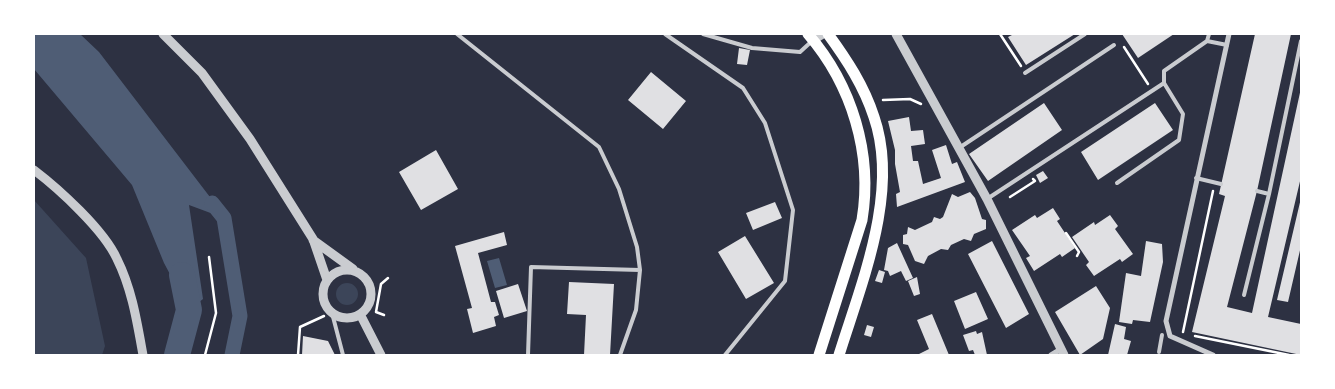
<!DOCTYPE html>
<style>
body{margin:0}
#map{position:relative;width:1335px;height:389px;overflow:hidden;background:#2d3142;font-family:"Exo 2",sans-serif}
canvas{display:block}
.frame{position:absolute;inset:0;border:35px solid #fff;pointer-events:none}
</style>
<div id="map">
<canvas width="1335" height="389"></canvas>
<div class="frame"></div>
</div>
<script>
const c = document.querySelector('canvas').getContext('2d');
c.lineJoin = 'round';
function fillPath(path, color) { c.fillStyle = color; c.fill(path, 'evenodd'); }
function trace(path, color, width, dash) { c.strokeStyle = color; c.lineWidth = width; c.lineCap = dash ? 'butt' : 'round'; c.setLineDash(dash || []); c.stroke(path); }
fillPath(new Path2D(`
 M34,200L86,258L105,346L102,355H34Z
 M336 294a11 11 0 1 1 22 0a11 11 0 1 1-22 0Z`), '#3c4559');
fillPath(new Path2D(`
 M34,34H80L99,52L213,201L224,218L189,205L203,299L189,310L164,263L132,185L34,69Z
 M499,258L507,285L495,288L487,261Z`), '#4f5d75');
trace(new Path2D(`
 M212,203L224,218L240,316L232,355`), '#4f5d75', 15);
trace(new Path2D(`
 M177,355L189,310L182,275`), '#4f5d75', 26);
fillPath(new Path2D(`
 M1014,34H1075L1026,65L1008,37Z
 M1122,34H1174L1138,58Z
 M1255,34H1291L1257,191L1227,307L1252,313L1301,88V177L1268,317L1301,324V355L1192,332L1225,196L1219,194Z
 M739,48L750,50L747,65L737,64Z
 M651,72L686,101L663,129L628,100Z
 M1044,103L1062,130L988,181L969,154Z
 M1155,103L1173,130L1098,180L1081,152Z
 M909,117L911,131L923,130L925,144L911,146L913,161H918L923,184L941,178L932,150L946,145L952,164L957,162L965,182L897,207L896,194L900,192L895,164V150L888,121Z
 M436,150L458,189L421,210L399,172Z
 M1043,171L1048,178L1040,183L1036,175Z
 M970,192L975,198L982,219L986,220V229L974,234L971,241L964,239L951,245L948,250L941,249L928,256L924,264L915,261L908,245L903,244V235L907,234L908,227L915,230L932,222L934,217L940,219L943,217L952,194L958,197Z
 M1301,198V246L1288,302L1277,300Z
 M775,202L782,218L753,230L746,213Z
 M1053,208L1060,219L1057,221L1075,248L1062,257L1060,254L1034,271L1026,258L1030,256L1012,230L1035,215L1037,218Z
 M1110,215L1118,226L1115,229L1133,254L1122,262L1120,259L1094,276L1086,265L1089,262L1072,237L1094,222L1095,225Z
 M504,232L507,245L478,253L491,302H495L499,315L494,317L496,326L473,333L467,309L472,308L455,246Z
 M745,236L774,283L746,299L718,252Z
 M992,241L1029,314L1006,328L968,254Z
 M1146,241L1162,244L1163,262L1150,322L1133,320L1132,324L1119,322L1126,273L1141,276Z
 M897,243L913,278L906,281L901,271L890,276L888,271L884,270L888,248Z
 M879,270L885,272L882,283L875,281Z
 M917,277L920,294L914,296L908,281Z
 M569,282L614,284L610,355H584L586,315L567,314Z
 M518,284L527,311L504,318L496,291Z
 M1096,286L1110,308L1103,339L1080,355L1055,312Z
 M976,292L988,319L965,329L954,301Z
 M932,314L949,355H917L929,349L917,320Z
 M1115,324L1126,327L1124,339L1131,341L1127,355H1108Z
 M867,325L874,327L871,337L864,335Z
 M976,331L977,334L982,332L987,355H975L973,350L969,351L963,335Z
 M303,336L328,341L335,355H302Z`), '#e0e0e3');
trace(new Path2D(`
 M1000,34L1021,66
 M1124,47L1148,84
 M883,100L910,99L921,104
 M1010,197L1035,181L1033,179
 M1066,233L1079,252L1077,256
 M376,312L381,284L388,278
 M376,312L384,315
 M1183,332L1213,191
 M1195,336L1289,355
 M205,355L216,313L209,257
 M298,355L300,327L324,316`), '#fff', 2.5);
trace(new Path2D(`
 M457,34L599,147L619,189L637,247L640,270L636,310L620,355
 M665,34L743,88L765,123L793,210L785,281L725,355
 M703,34L752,48L800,52L812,41
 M1207,41L1209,34
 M1025,73L1085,34
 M959,148L1114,45
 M1196,178L1221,184
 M1117,183L1179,140L1183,114L1164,83V71L1207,41L1227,45
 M1257,191L1269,194
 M987,199L1164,83
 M1244,295L1269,194L1301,41
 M332,313L343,355
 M1159,352L1162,335
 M528,355L531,267L640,270`), '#caccd0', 4);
trace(new Path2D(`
 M1051,355L1061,349
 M1213,355L1170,336L1166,321L1229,34`), '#caccd0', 5);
trace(new Path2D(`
 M163,34L202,73L250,139L313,239L327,280
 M896,34L987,199L1064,355
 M813,40L823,34
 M34,170C59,189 104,230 117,259C132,289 137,322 143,355
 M313,240L353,269
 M323 294a24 24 0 1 1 48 0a24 24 0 1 1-48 0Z
 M360,314L381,355`), '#caccd0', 9);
trace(new Path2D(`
 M808,34C852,85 873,154 862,220L819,355
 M828,34C847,60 864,86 874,117C900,192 861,284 839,355`), '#fff', 11);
</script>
